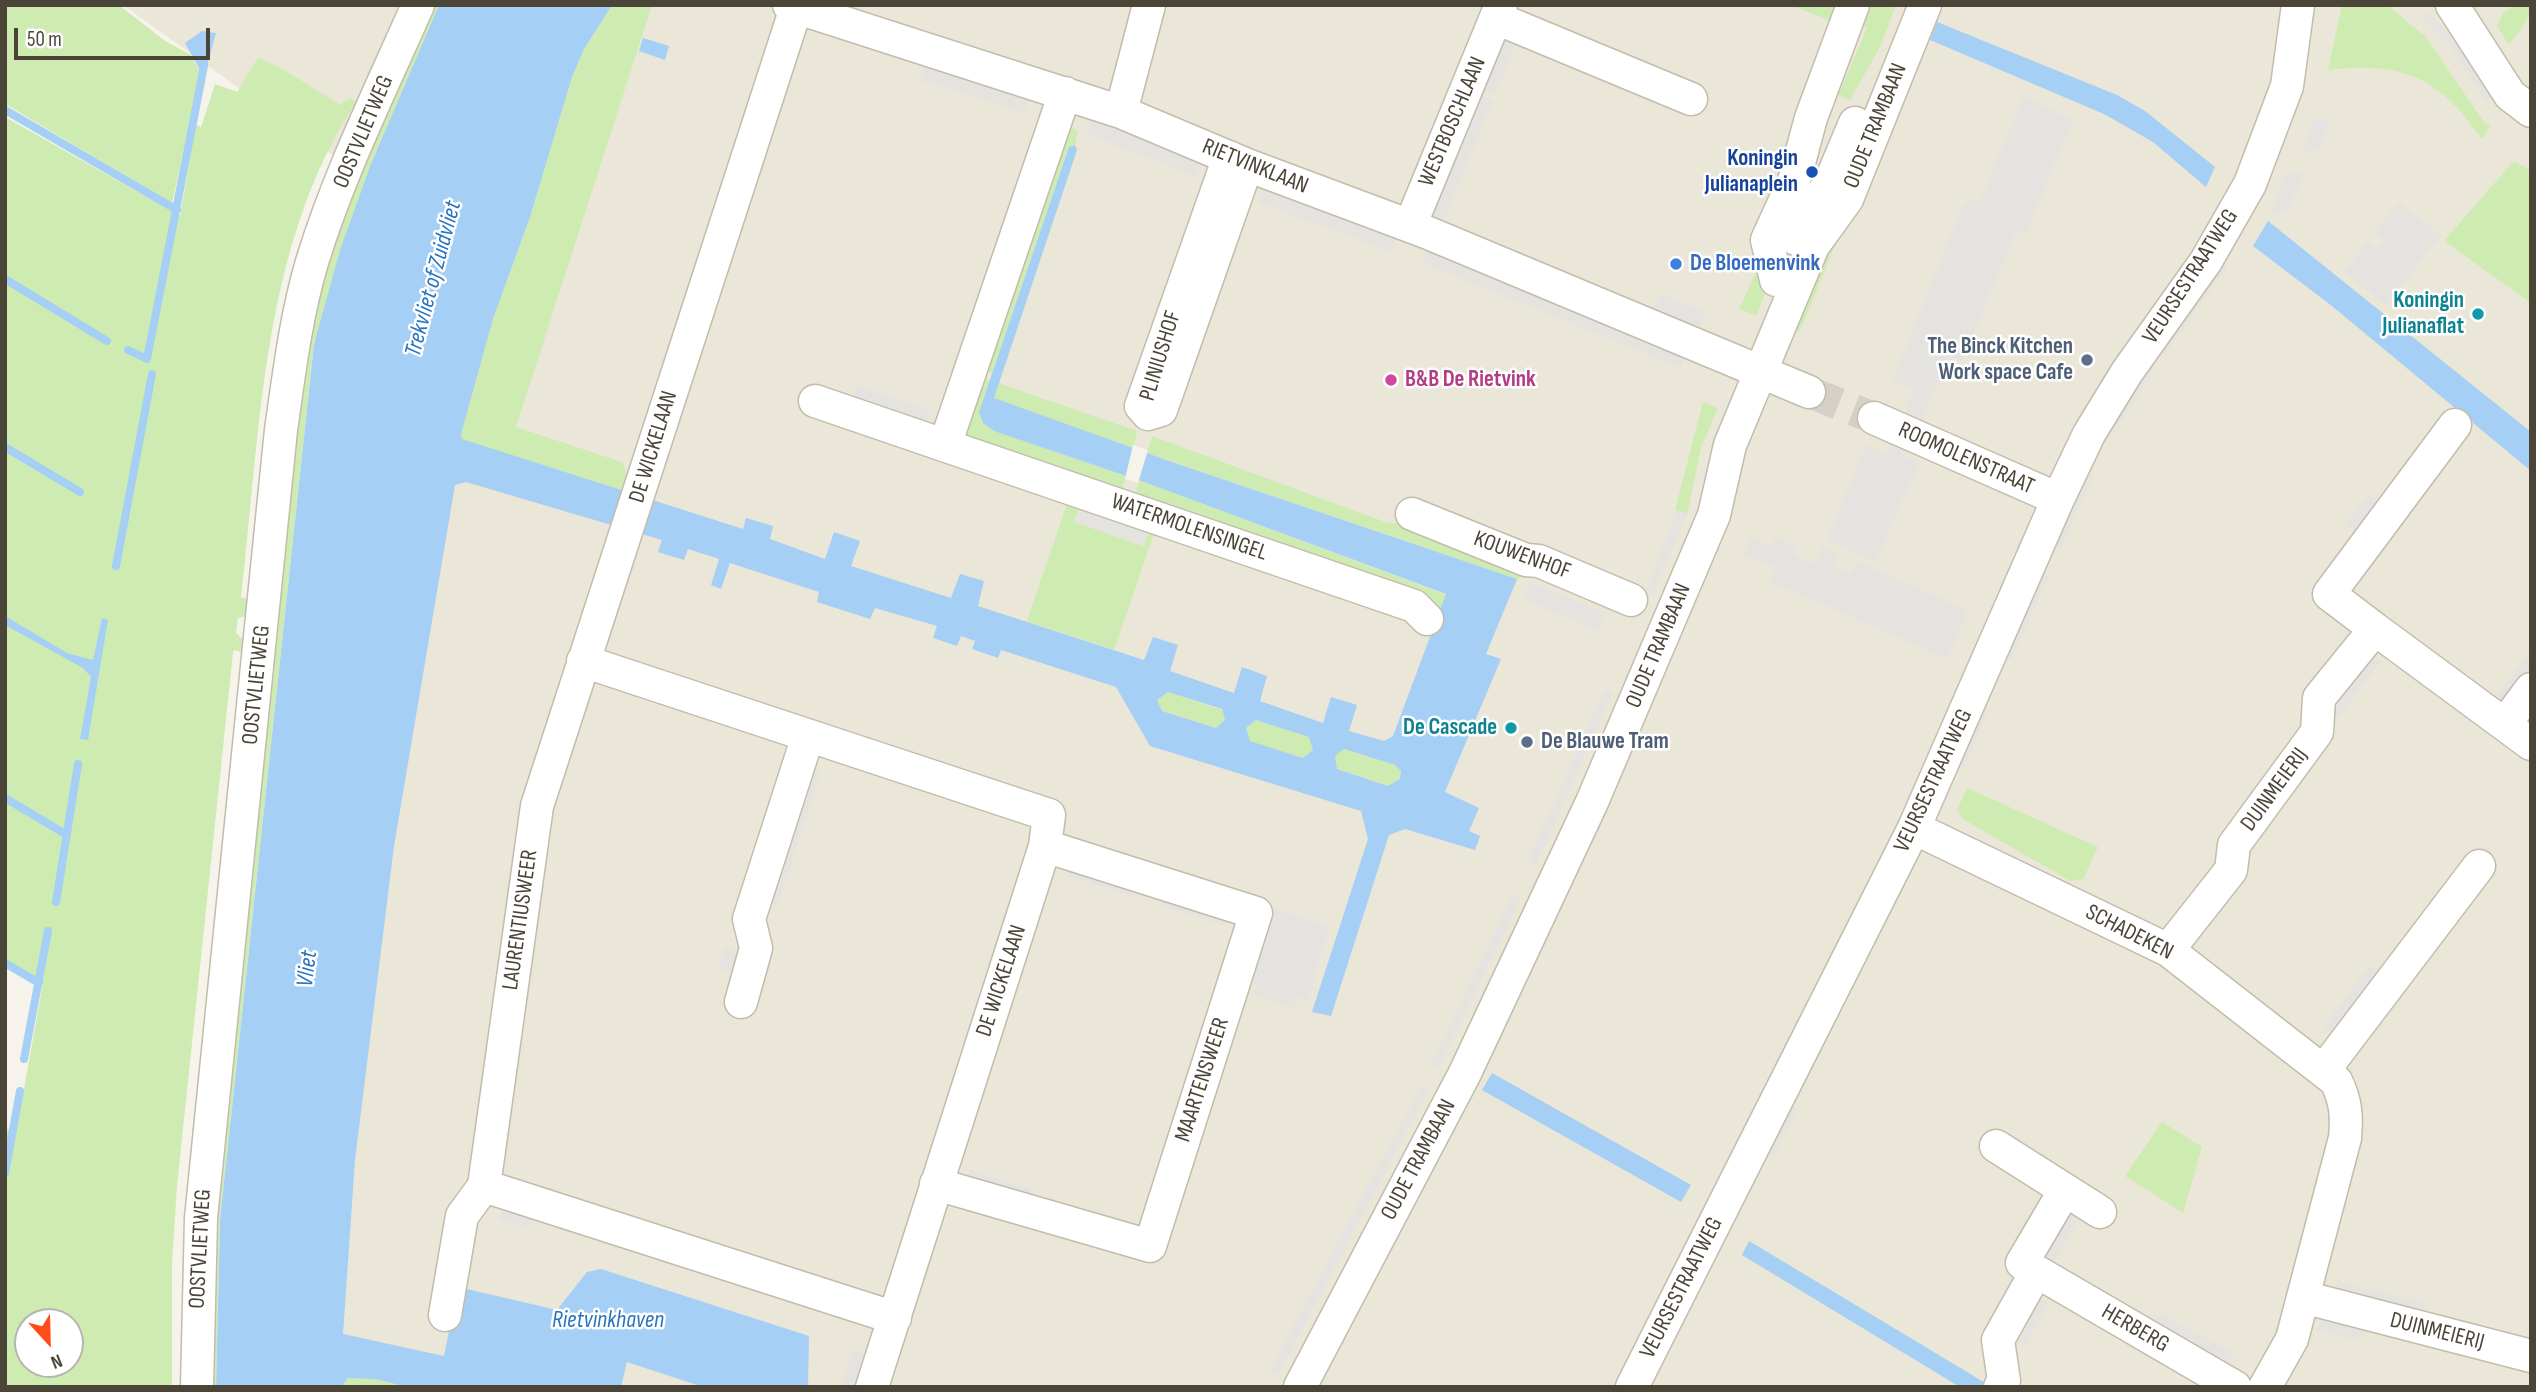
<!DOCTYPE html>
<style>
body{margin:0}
#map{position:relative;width:2536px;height:1392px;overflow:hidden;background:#f6f3eb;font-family:"Sofia Sans Condensed",sans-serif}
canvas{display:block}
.frame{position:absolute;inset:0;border:7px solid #4b4538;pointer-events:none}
.north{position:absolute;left:14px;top:1308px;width:70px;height:70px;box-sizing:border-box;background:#fff;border:2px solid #b7b5af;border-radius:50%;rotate:158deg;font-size:19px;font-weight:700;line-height:28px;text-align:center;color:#4b4538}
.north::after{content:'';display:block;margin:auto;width:24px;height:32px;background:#ff4c19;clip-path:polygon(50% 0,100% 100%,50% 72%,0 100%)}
.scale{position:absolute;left:14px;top:28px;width:196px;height:32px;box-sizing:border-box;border:4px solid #4b4538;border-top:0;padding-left:9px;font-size:21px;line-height:24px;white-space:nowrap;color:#4b4538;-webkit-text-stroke:5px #fff;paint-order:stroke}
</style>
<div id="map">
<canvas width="2536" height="1392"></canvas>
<div class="frame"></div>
<div class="north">N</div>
<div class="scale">50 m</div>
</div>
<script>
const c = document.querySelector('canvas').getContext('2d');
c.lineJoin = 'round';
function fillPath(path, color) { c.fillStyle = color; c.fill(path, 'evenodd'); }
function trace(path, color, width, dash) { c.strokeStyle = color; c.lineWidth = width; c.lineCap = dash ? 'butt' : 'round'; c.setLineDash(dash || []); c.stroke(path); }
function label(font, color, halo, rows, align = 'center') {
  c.font = font + ' "Sofia Sans Condensed",sans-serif'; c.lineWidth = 5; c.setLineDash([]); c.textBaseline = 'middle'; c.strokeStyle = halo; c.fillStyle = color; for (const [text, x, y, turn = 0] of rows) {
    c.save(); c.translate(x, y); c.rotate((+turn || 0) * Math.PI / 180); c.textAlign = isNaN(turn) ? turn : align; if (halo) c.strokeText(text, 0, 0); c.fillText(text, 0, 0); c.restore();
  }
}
fillPath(new Path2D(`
 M123,5H2531V1387H293L482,262Z`), '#eae6d8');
fillPath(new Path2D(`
 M5,5H119L165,41L191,55L201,73L172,203L5,104Z
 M430,5H439L371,164L314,344L220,1220L216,1387H207V1310L295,415L327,254Z
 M612,5H652L516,427L622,462L627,475L620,490L461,439L460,434L493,319L530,217L572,77L584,49Z
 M1791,5H1836L1830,21Z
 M1869,5H1896L1880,47L1850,100L1832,92L1834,87L1841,89L1867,28L1861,25Z
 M2342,5H2387L2426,37L2485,124L2490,126L2482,139C2439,77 2403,61 2328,70Z
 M2514,5H2531V14L2509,45L2497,26L2503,13Z
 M258,58L283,69L340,105L350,98L356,102C261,247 261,429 241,597L251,600L247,616L238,618L236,633L248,644V654L234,650L233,653L177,1186L172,1263V1387H5V1128L16,1133L43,983L5,961V117L180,216L196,125L201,127L215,84L237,92ZM28,1322H70V1364H28Z
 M1062,124L1078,131L1075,145L1069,147L992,373L978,368Z
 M2514,161L2531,171V303L2444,241Z
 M1851,206L1800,331L1786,326Z
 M1760,264L1769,284L1756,316L1739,309Z
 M975,375L990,380C982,402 974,415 994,431L1126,476L1121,496L966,440L961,417Z
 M998,383L1137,431L1133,448L993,398Z
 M1703,402L1718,408L1701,448L1687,514L1675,510Z
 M1152,436L1385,522L1412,525L1525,568L1520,578L1517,579L1147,453Z
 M1139,480L1446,595L1438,617L1134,499Z
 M1068,501L1080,506L1075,522L1143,546L1150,529L1155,531L1114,650L1027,621Z
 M1168,692L1222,710L1225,720L1217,728L1162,711L1157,700Z
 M1256,720L1309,737L1313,750L1303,758L1249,741L1246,728Z
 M1344,749L1395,765L1401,771L1400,779L1389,786L1337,769L1334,756Z
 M1967,788L2098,847L2083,879L2070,881L1963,819L1957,810Z
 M2162,1122L2202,1147L2183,1213L2125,1176Z
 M348,1378L375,1379L407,1387H341Z`), '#ceecb2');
fillPath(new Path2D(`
 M2426,11L2450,34L2492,98L2485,101L2450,46L2422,17Z
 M1502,32L1518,39L1495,95L1481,89L1479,95L1493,100L1444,219L1427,213Z
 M927,61L1029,95L1024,112L920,80Z
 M2024,96L2073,120L2025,235L2016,231L1962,361L1949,356L1918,428L1901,421L1914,389L1893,380L1964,203L1981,199Z
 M1094,114L1204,157L1196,176L1086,134Z
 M2314,119H2330L2320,149L2303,152Z
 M2286,174H2303L2289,211L2270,215Z
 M1266,183L1399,233L1392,252L1258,202Z
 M2398,202L2441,235L2386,305L2344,272L2367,242L2378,249L2385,240L2375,232Z
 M1429,246L1688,351L1681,368L1423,263Z
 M2221,262L2227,266L2164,355L2159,352Z
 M1660,294L1705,312L1698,330L1653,311Z
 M2150,366L2154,369L2115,432L2109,428Z
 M856,385L930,410L925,429L851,403Z
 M1892,443L1907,449L1904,457L1919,463L1875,562L1827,540L1866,445L1888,454Z
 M2088,471L2094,474L2060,550L2054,549Z
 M2369,495L2381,504L2358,533L2346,524Z
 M1080,506L1150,529L1144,546L1074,522Z
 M1678,511L1687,514L1653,594L1645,591Z
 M1750,537L1771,546L1775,538L1796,546L1794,555L1815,564L1822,547L1839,553L1834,567L1851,575L1858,562L1968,611L1947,659L1770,581L1776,566L1743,555Z
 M2043,574L2049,577L2011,659L2006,657Z
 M1530,582L1605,613L1598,631L1523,599Z
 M2531,650V674L2507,706L2495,698Z
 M2368,652L2381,662L2337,718L2325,709Z
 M1605,689L1613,693L1536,865L1528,861Z
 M1982,708L1988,711L1963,768L1957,765Z
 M806,768L820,773L778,906L764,901Z
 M1070,868L1135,888L1132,896L1068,876Z
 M1513,895L1521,898L1439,1068L1431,1064Z
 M1164,898L1229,918L1226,926L1162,906Z
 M1274,909L1330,927L1307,1000L1299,997L1295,1008L1254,995L1257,985L1249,982Z
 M725,948L747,955L740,975L719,968Z
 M2370,965L2385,976L2339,1037L2324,1027Z
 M1421,1086L1429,1089L1278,1375L1270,1371Z
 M1792,1106L1798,1109L1773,1156L1768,1153Z
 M970,1169L1037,1191L1034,1198L968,1177Z
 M505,1203L534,1212L528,1229L499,1219Z
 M2065,1203L2083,1213L2050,1269L2033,1259Z
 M2337,1280L2426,1303L2423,1319L2333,1295Z
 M2033,1294L2049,1304L2025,1345L2009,1335Z
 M2160,1313L2234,1354L2224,1371L2150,1329Z
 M2322,1314L2366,1325L2361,1341L2317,1330Z
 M852,1350L869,1356L859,1387H841Z`), '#e5e3df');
fillPath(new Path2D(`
 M439,5H612L584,49L572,77L530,217L493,319L461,434L462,439L743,529L746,518L773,526L770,539L825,559L834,532L860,541L851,566L951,598L960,574L984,581L978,606L1144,660L1153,637L1178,645L1170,671L1234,693L1242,667L1267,676L1260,701L1323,723L1331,697L1357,705L1349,731L1384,741L1393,736L1446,594L1144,482L994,431L983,423L979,412L1069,147L1075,145L1077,150L994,398L1172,462L1517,579L1486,654L1501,659L1445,792L1479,808L1469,831L1480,836L1475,850L1405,829L1389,835L1331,1016L1312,1012L1368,839L1361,811L1150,746L1116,687L1001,650L998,658L972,649L975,641L961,636L957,646L933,638L937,626L875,608L870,619L817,602L819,592L730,563L721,589L711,585L719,559L688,549L684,560L658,552L662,540L466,482L455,485L394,846L355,1160L343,1334L444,1356L458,1287L557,1310L587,1272L601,1269L809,1336L808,1387H703L627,1362L621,1387H407L375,1379L348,1378L341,1387H216L220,1220L314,344L341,247L371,164ZM1168,692L1222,709L1225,720L1216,728L1162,711L1157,700ZM1256,720L1309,737L1313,750L1303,758L1250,741L1246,728ZM1344,749L1395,765L1401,771L1400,779L1388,786L1337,769L1335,756Z
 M1937,22L2117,95L2145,111L2215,167L2206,187L2153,142L2104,114L1930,40Z
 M202,31L216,33L204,77L185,43Z
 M643,38L669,46L665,60L639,51Z
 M2268,221L2531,432V471L2332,306L2253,246Z
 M5,616L67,653L93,660L102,618L108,620L88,740L80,739L91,677L83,668L5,625Z
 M1492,1073L1691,1185L1681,1202L1482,1090Z
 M1749,1241L1987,1384L1960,1387L1742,1255Z`), '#a5cff5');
fillPath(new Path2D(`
 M1133,445L1148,450L1138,483L1125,479Z`), '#f6f3eb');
trace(new Path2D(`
 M5,110L177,210
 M5,279L107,341
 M128,350L147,359L204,66
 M5,447L80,492
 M116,566L152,374
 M5,798L67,835
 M56,902L78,764
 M5,963L39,983
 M24,1059L48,931
 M5,1173L20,1091`), '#a5cff5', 8);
trace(new Path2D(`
 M1809,392L1874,418`), '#d4d0c7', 32, [32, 16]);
const minor = new Path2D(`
 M789,5L1121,112L1247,165L1426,232L1809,392
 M2452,5L2510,95L2531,111
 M796,8L537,806L484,1186L895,1318
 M1496,18L1691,99
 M1121,112L1149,5
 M1229,157L1141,406L1148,414L1161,410L1247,165
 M1410,226L1501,5
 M1796,239L1831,180L1855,123
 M1776,280L1767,240L1794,181L1811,118L1853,5
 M815,401L1414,606L1427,619
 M1874,418L2058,499
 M945,445L1065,93
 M1412,514L1526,560L1539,561L1631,600
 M2375,629L2329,594L2455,425
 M583,661L1049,815L1045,846L872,1387
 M2505,724L2531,689
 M1914,828L2168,950L2336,1081C2346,1101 2347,1116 2345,1138L2292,1339L2265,1387
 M2168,950L2231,870L2234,845L2317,732L2319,698L2375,629L2531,744
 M741,1002L756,948L749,919L808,736
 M2324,1070L2479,866
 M1996,1146L2100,1212
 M936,1184L1150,1246L1256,913L1045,846
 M2065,1190L2022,1263L2235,1387
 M2303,1297L2531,1356
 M445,1315L462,1216L484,1186
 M197,1387L201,1218L281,430C289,374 296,316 312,262C339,174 381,89 418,5
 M1300,1387L1465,1073L1592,802L1714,515L1730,445L1813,246L1847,199L1925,5
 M1632,1387L1914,828L2058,499L2089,434L2127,372L2206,261L2250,184L2287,86L2298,5
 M2000,1387L2004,1381L1998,1340L2036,1272`);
trace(minor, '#c3bcac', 35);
trace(minor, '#fff', 32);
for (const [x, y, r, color] of [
 [1812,172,7,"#1a4fb4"],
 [1676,264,7,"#3f7fe0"],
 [2478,314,7,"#0f9aa8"],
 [2087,360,7,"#5c6f8a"],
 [1391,380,7,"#d1479c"],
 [1511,728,7,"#0f9aa8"],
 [1527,742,7,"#5c6f8a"]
]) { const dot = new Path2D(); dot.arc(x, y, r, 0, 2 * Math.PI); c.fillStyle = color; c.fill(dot); trace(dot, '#fff', 2.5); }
label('23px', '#4b4538', '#fff', [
 ["WESTBOSCHLAAN",1453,122,-67],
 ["OUDE TRAMBAAN",1876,126,-68],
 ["OOSTVLIETWEG",364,132,-67],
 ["RIETVINKLAAN",1255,167,22],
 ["VEURSESTRAATWEG",2191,277,-57],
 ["PLINIUSHOF",1161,356,-73],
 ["DE WICKELAAN",654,447,-73],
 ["ROOMOLENSTRAAT",1966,459,24],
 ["WATERMOLENSINGEL",1189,528,19],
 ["KOUWENHOF",1522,556,20],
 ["OUDE TRAMBAAN",1659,646,-67],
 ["OOSTVLIETWEG",257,685,-84],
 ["VEURSESTRAATWEG",1934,781,-65],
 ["DUINMEIERIJ",2275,790,-54],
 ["LAURENTIUSWEER",521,920,-82],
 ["SCHADEKEN",2129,933,27],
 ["DE WICKELAAN",1002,981,-72],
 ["MAARTENSWEER",1203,1080,-72],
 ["OUDE TRAMBAAN",1419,1160,-62],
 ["OOSTVLIETWEG",201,1249,-87],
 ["VEURSESTRAATWEG",1682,1288,-63],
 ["HERBERG",2135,1329,30],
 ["DUINMEIERIJ",2437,1332,14]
]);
label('bold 23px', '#164399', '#fff', [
 ["Koningin",1798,159],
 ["Julianaplein",1798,185]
], 'right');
label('bold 23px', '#366cbe', '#fff', [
 ["De Bloemenvink",1690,264]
], 'left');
label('bold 23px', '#0d838f', '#fff', [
 ["Koningin",2464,301],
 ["Julianaflat",2464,327],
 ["De Cascade",1497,728]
], 'right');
label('bold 23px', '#4e5e75', '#fff', [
 ["The Binck Kitchen",2073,347],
 ["Work space Cafe",2073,373],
 ["De Blauwe Tram",1541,742,"left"]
], 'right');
label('bold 23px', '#b23c85', '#fff', [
 ["B&B De Rietvink",1405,380]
], 'left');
label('italic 24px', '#2875bf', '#fff', [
 ["Trekvliet of Zuidvliet",434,279,-75],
 ["Vliet",308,969,-83],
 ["Rietvinkhaven",608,1321]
]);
</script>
